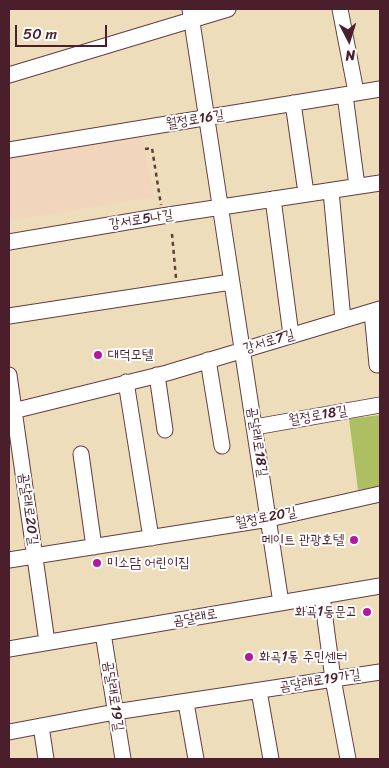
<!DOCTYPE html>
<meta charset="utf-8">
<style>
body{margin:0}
#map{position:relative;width:389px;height:768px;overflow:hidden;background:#eeddba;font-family:Sriracha,sans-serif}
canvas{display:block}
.frame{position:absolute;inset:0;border:10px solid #4a1f2b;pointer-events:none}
.north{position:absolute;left:324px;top:15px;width:50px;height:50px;-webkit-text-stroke:4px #fff;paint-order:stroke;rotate:175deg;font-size:14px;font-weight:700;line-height:20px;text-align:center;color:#4a1f2b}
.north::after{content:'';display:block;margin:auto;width:18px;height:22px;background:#4a1f2b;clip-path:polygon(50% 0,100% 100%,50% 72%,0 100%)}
.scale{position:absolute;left:15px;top:25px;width:92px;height:22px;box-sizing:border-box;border:2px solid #4a1f2b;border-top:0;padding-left:6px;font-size:15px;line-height:18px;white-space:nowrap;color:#4a1f2b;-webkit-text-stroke:4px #fff;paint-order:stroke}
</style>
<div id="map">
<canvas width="389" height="768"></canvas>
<div class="frame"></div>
<div class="north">N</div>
<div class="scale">50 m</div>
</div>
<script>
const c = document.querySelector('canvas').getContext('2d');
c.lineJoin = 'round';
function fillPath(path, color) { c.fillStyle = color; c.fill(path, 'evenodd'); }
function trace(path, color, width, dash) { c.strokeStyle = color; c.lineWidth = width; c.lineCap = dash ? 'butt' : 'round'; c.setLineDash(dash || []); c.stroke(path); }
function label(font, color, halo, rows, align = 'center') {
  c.font = font + ' Sriracha,"Poor Story",sans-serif'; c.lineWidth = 4; c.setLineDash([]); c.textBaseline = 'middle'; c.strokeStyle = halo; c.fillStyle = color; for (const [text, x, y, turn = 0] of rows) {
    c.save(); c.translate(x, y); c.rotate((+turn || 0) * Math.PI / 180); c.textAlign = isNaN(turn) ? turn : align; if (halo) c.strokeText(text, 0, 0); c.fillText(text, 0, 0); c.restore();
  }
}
fillPath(new Path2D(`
 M142,133L153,197L9,221V156Z`), '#f1d5bd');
fillPath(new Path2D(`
 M380,415V487L358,490L349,419Z`), '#adbf62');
const minor = new Path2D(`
 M190,9L281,603
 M340,9L356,92
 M9,75L228,9
 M345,95L357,186
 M293,103L306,193
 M9,150L380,89
 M331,191L343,320
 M273,199L291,335
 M9,242L162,216L380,183
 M372,312L377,365
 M9,316L231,282
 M208,360L222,446
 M9,375L47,642
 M157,375L165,430
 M126,382L151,538
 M9,412L167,373L380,309
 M255,427L380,405
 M81,454L94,547
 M9,560L269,519L380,494
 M322,596L333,679L348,759
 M103,633L123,759
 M9,649L380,586
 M259,691L271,759
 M186,703L196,759
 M41,726L46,759
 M9,732L115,712L380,672`);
trace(minor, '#633c40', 17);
trace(new Path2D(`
 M145,149L152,148L161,205
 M172,234L176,278`), '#633c40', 2.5, [4, 4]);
trace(minor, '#fff', 15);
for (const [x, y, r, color] of [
 [98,355,5,"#b5179e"],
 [354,540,5,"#b5179e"],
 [97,563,5,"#b5179e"],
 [367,612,5,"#b5179e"],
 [249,657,5,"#b5179e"]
]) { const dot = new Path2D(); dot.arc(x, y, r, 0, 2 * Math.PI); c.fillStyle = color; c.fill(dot); trace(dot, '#fff', 2); }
label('14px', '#4a1f2b', '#fff', [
 ["월정로16길",195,120,-9],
 ["강서로5나길",141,220,-9],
 ["강서로7길",269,342,-17],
 ["월정로18길",318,416,-10],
 ["곰달래로18길",257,442,81],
 ["곰달래로20길",28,509,82],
 ["월정로20길",266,518,-11],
 ["곰달래로",195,618,-10],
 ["곰달래로19가길",320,681,-9],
 ["곰달래로19길",113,696,81]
]);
label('14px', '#4a1f2b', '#fff', [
 ["대덕모텔",108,355],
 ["메이트 관광호텔",344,540,"right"],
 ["미소담 어린이집",107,563],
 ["화곡1동문고",357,612,"right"],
 ["화곡1동 주민센터",259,657]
], 'left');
</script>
